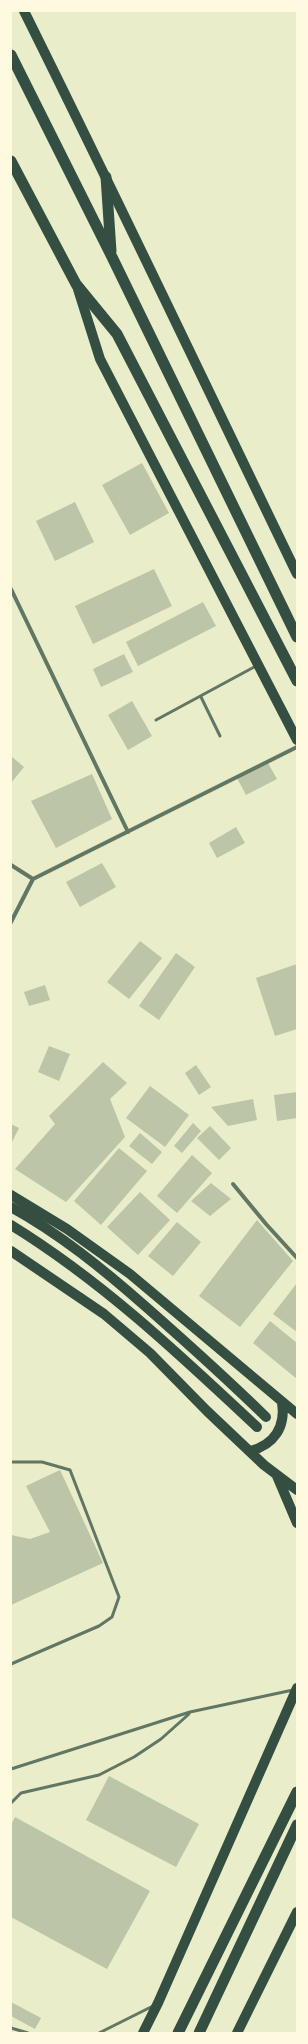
<!DOCTYPE html>
<style>
body{margin:0}
#map{position:relative;width:308px;height:2044px;overflow:hidden;background:#e9edc9;font-family:Mulish,sans-serif}
canvas{display:block}
.frame{position:absolute;inset:0;border:12px solid #fefae0;pointer-events:none}
</style>
<div id="map">
<canvas width="308" height="2044"></canvas>
<div class="frame"></div>
</div>
<script>
const c = document.querySelector('canvas').getContext('2d');
c.lineJoin = 'round';
function fillPath(path, color) { c.fillStyle = color; c.fill(path, 'evenodd'); }
function trace(path, color, width, dash) { c.strokeStyle = color; c.lineWidth = width; c.lineCap = dash ? 'butt' : 'round'; c.setLineDash(dash || []); c.stroke(path); }
fillPath(new Path2D(`
 M142,463L169,513L130,535L102,485Z
 M75,502L94,542L55,561L36,521Z
 M154,569L172,606L93,644L75,606Z
 M203,602L216,626L138,666L126,642Z
 M124,654L133,672L101,687L93,669Z
 M132,701L152,736L128,750L108,715Z
 M11,756L24,767L11,783Z
 M268,763L277,779L246,795L237,778Z
 M92,774L112,819L56,848L31,801Z
 M236,827L245,843L217,858L209,843Z
 M102,863L116,887L80,907L66,882Z
 M140,941L162,958L129,999L107,982Z
 M176,953L195,967L159,1020L139,1006Z
 M297,964V1029L275,1036L256,978Z
 M45,985L50,1000L29,1006L24,992Z
 M49,1046L70,1054L59,1081L38,1072Z
 M103,1062L127,1083L110,1099L125,1137L66,1202L15,1169L55,1124L49,1116Z
 M196,1065L211,1087L199,1095L185,1073Z
 M150,1086L189,1115L165,1147L126,1118Z
 M297,1092V1118L277,1121L274,1095Z
 M253,1099L257,1120L228,1126L211,1107Z
 M193,1123L201,1131L182,1153L174,1146Z
 M11,1124L19,1128L11,1144Z
 M210,1126L231,1148L219,1160L197,1138Z
 M140,1133L162,1152L152,1164L129,1146Z
 M119,1148L147,1171L101,1225L74,1201Z
 M192,1155L212,1173L177,1213L157,1196Z
 M211,1183L231,1199L210,1216L191,1201Z
 M140,1192L170,1220L138,1255L107,1227Z
 M257,1220L293,1261L240,1327L199,1296Z
 M177,1222L201,1242L173,1276L148,1256Z
 M297,1283V1332L273,1314Z
 M270,1321L297,1343V1379L253,1343Z
 M60,1470L103,1563L11,1605V1535L30,1539L50,1532L26,1486Z
 M109,1776L199,1824L176,1867L86,1820Z
 M15,1817L150,1891L107,1969L11,1917V1825Z
 M11,2002L41,2018L35,2029L11,2016Z`), '#bcc5a7');
trace(new Path2D(`
 M201,697L220,736
 M156,720L256,666
 M11,1462H42L70,1470L119,1597L112,1617L99,1626L11,1664
 M11,1769L190,1712L293,1690
 M11,1803L21,1793L99,1775L134,1757L161,1739L189,1714
 M11,2028L28,2033
 M99,2033L153,2006`), '#617663', 3);
trace(new Path2D(`
 M11,589L128,832
 M11,865L33,879L297,747
 M11,922L33,879
 M233,1184L266,1224L297,1258`), '#617663', 4);
trace(new Path2D(`
 M24,11C117,198 206,386 297,574
 M77,286L100,359L297,740
 M11,1195L67,1229L130,1274L297,1414
 M11,1207C60,1234 103,1269 145,1306C186,1342 227,1379 266,1417
 M11,1225C102,1281 179,1354 257,1427
 M11,1251L104,1314L150,1353L207,1411L264,1465L297,1490
 M250,1451C274,1445 286,1427 282,1402
 M277,1476L297,1523
 M143,2033L158,2003L297,1688
 M237,2033L297,1912`), '#344e41', 10);
trace(new Path2D(`
 M11,55L112,257L297,637
 M11,161L76,284L117,334L297,681
 M106,177L111,251
 M178,2033L297,1792
 M199,2033L297,1825`), '#344e41', 11);
</script>
